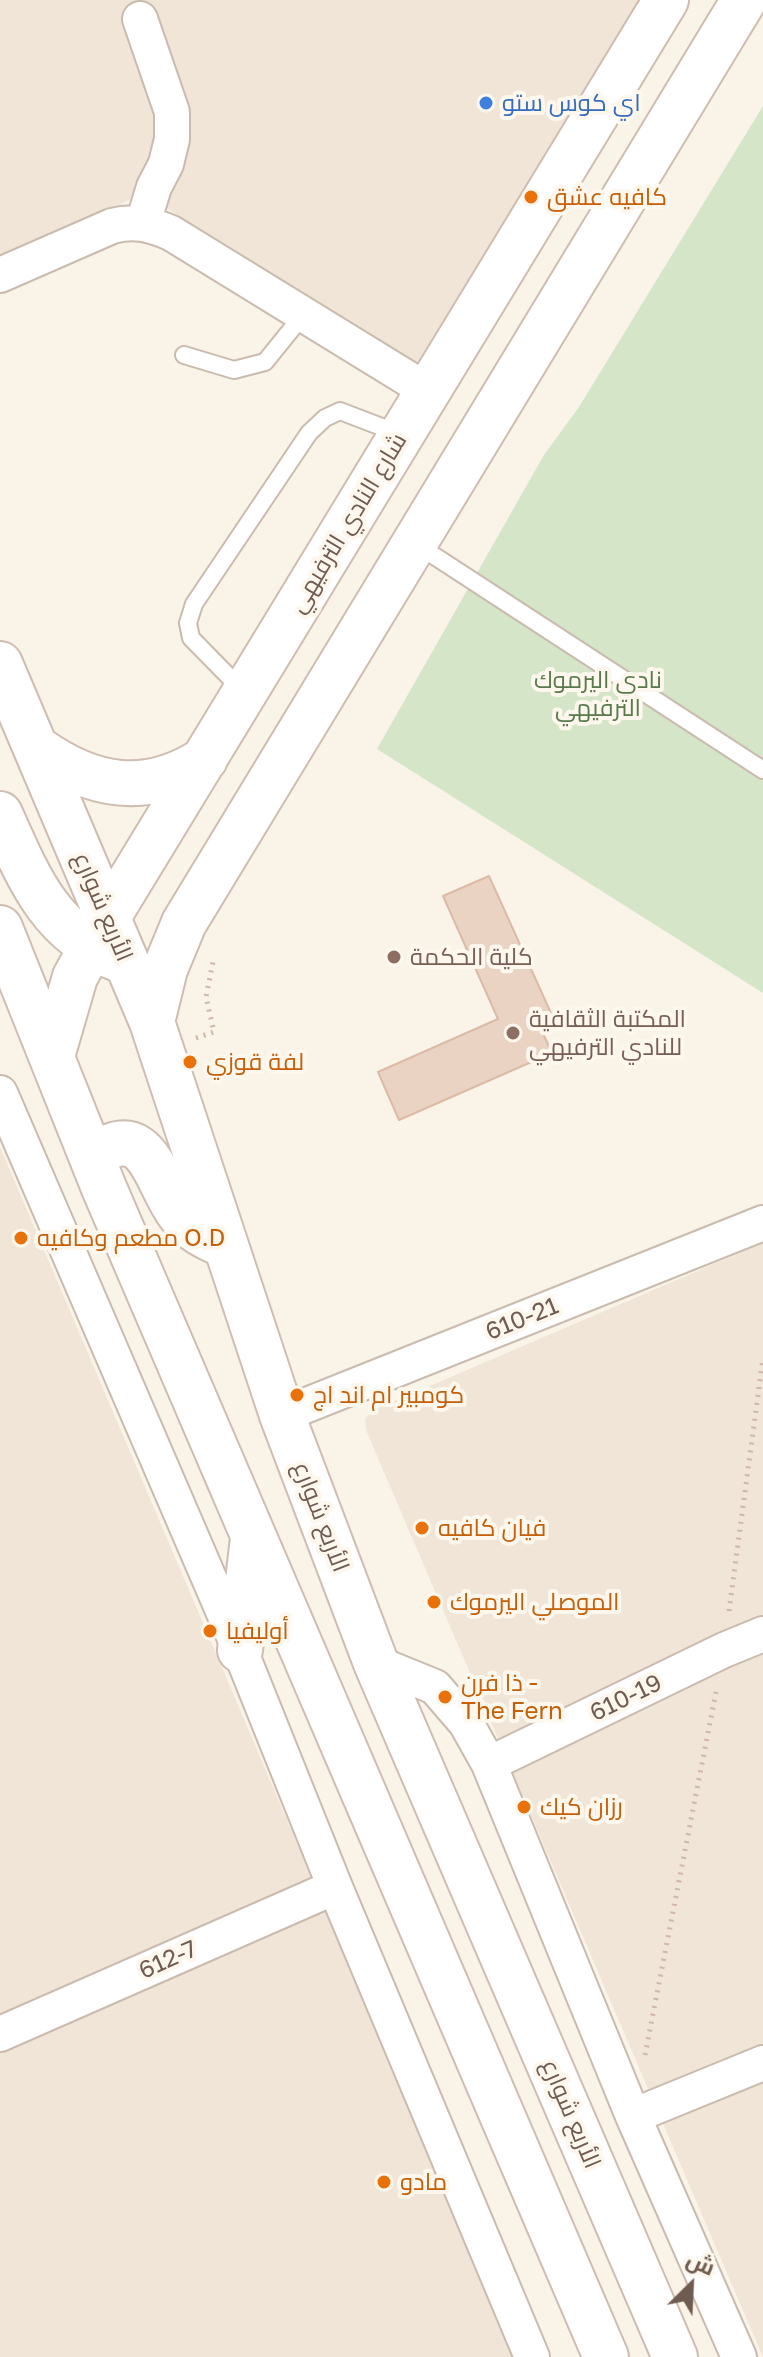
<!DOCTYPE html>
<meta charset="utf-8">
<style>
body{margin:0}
#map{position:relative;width:763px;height:2357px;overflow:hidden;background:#f9f3e8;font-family:"Golos Text",Cairo,sans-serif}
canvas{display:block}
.north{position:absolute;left:651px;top:2245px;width:80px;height:80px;-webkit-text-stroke:6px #fdf7ee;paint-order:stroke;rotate:24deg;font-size:22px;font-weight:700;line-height:32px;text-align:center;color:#705b50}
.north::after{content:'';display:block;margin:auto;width:28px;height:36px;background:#705b50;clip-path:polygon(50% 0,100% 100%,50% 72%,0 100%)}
</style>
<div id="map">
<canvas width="763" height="2357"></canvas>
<div class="north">ش</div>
</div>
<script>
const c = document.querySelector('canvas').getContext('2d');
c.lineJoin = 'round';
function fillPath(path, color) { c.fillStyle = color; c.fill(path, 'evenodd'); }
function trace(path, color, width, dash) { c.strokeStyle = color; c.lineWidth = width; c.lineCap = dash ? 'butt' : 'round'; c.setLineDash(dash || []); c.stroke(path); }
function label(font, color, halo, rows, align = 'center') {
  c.font = font + ' "Golos Text",Cairo,sans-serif'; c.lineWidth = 8; c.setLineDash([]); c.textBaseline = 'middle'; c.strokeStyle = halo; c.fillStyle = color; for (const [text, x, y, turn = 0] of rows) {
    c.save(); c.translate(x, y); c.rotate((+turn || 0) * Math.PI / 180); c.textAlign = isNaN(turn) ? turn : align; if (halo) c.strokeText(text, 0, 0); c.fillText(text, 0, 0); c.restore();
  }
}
fillPath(new Path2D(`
 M0,0H663L434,378L143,193L0,262Z
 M0,1147L516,2357H0Z
 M763,1243V2357L366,1430L365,1419L374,1410Z`), '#f0e5d7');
fillPath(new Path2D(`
 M763,106V993L377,749L544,455L579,407Z`), '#d4e5c8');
const building = new Path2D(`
 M489,876L555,1022L541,1029L552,1053L399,1120L378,1072L498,1019L443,896Z`);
fillPath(building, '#ebd3c3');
trace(building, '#dcbba6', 2);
const lane = new Path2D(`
 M184,355L234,370L265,362L303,315
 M416,544L763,770
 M242,690L191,638L188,623L194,604L309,433L325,418L340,411L400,434`);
const street = new Path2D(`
 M140,19L172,112V139L166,164L154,187L143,223
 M0,275L112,226C134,220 150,224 171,233L428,391
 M0,1093L240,1650L335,1887L532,2357
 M282,1415L763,1223
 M376,1663L435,1687L466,1723L489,1764L633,2116L739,2357
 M489,1764L724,1650L763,1634
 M0,2034L335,1887
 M633,2116L763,2063`);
const secondary = new Path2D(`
 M0,664L152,1022L282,1415L376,1663L675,2357
 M38,749C93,788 147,797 205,759
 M0,814C28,876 49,933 118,959
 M0,928L104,1188L606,2357
 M152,1022L165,969L184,923L744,0
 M52,1056L75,977L108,917L666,0
 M92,1157C149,1115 154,1181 180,1215C192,1231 208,1238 226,1246
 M240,1650L253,1538`);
trace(lane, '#cabbaf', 20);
trace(street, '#cabbaf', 38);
trace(secondary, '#cebdb0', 48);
trace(new Path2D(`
 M196,1038L214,1032L206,997L213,962
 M729,1611L763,1358
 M645,2055L716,1692`), '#d0b7a7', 5, [2, 6]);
trace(lane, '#fff', 16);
trace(street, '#fff', 34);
trace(secondary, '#fff', 44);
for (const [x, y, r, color] of [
 [486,103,8,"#3f7fe0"],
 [531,197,8,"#e8710a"],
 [394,957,8,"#8d6e63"],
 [513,1033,8,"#8d6e63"],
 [190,1062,8,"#e8710a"],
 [21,1238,8,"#e8710a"],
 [297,1395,8,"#e8710a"],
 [422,1528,8,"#e8710a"],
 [434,1602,8,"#e8710a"],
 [210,1631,8,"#e8710a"],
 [445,1697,8,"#e8710a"],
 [524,1807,8,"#e8710a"],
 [384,2182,8,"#e8710a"]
]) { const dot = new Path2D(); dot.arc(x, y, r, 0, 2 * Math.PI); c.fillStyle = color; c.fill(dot); trace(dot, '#fdf7ee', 3); }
label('24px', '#366cbe', '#fdf7ee', [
 ["اي كوس ستو",502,103]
], 'left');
label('24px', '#c56008', '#fdf7ee', [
 ["كافيه عشق",547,197],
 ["لفة قوزي",206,1062],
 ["مطعم وكافيه O.D",37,1238],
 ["كومبير ام اند اج",313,1395],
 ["فيان كافيه",438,1528],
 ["الموصلي اليرموك",450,1602],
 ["أوليفيا",226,1631],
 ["ذا فرن -",461,1683],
 ["The Fern",461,1711],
 ["رزان كيك",540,1807],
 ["مادو",400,2182]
], 'left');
label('24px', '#705b50', '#fdf7ee', [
 ["شارع النادي الترفيهي",348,523,-59],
 ["الأربع شوارع",103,907,67],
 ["610-21",522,1319,-22],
 ["الأربع شوارع",321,1517,69],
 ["610-19",626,1698,-26],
 ["612-7",168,1960,-24],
 ["الأربع شوارع",571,2114,67]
]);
label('24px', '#597a4c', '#fdf7ee', [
 ["نادي اليرموك",598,680],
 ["الترفيهي",598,708]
]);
label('24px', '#785e54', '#fdf7ee', [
 ["كلية الحكمة",410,957],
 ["المكتبة الثقافية",529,1019],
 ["للنادي الترفيهي",529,1047]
], 'left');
</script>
